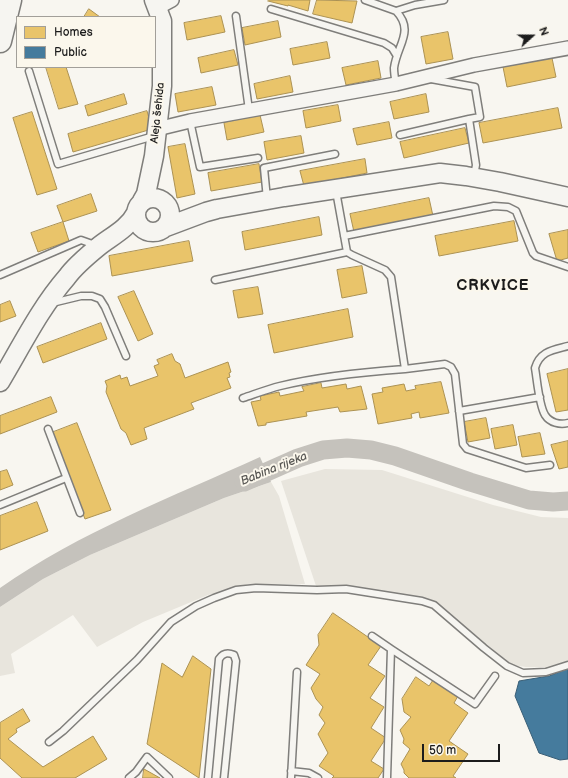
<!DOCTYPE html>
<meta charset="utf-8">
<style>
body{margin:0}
#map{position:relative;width:568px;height:778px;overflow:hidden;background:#f8f6f0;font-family:"Balsamiq Sans",sans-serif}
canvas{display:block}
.legend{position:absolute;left:16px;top:16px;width:140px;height:52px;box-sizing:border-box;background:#fbf7ec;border:1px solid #a29f99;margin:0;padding:5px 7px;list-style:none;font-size:12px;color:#1c1c1c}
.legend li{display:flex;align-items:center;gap:8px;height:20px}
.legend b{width:20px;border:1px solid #a29f99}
.north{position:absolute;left:512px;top:16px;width:40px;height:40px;-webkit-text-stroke:3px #fbf7ec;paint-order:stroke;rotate:69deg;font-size:11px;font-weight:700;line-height:16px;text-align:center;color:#1c1c1c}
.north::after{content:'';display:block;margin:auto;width:14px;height:18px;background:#1c1c1c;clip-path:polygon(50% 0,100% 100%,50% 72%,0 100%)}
.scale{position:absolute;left:422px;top:744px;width:78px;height:18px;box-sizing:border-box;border:2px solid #1c1c1c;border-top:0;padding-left:5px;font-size:12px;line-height:14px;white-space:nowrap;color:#1c1c1c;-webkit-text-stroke:3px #fbf7ec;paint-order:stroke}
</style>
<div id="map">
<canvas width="568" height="778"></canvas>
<ul class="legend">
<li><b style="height:11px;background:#e9c46a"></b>Homes</li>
<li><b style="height:11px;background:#457b9d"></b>Public</li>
</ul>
<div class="north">N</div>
<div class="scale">50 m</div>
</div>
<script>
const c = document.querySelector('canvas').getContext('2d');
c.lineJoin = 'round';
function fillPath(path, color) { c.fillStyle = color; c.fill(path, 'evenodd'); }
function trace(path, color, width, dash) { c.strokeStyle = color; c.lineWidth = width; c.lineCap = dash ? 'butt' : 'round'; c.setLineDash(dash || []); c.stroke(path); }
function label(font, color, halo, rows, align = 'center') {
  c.font = font + ' "Balsamiq Sans",sans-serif'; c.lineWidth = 4; c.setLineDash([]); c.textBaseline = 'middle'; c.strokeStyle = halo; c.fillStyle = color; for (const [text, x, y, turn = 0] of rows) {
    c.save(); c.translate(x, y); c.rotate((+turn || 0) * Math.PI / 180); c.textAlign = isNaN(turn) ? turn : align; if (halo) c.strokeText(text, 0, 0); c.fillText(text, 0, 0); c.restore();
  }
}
fillPath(new Path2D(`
 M325,469L382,470L493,505L541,517L568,518V661L546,667H526L512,665L434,601L414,596L316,586L281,481Z
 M271,482L279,496L305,584H249L208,595L143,622L97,647L73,615L11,654L15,673L0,676V607L43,579L90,555L224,498Z`), '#e8e5dd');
fillPath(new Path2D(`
 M260,457L271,482L224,498L90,555L43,579L0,607V588C80,532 172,497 260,457Z`), '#c5c2bc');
const homes = new Path2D(`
 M269,0H310L308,11L288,5V6L268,1Z
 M317,0L357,1L352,23L313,14Z
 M89,9L100,17H84Z
 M221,16L225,32L187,40L184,23Z
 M278,21L281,37L245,45L242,28Z
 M448,32L453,59L426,64L421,37Z
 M327,42L330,58L293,65L290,49Z
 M234,50L238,65L201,73L198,58Z
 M552,58L556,77L507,87L503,67Z
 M378,61L381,78L346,85L342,68Z
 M46,67H66L78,104L59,109Z
 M290,76L293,92L257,99L254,84Z
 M212,87L216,105L178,112L175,94Z
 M124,94L127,104L88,116L85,106Z
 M426,94L429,112L394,119L390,102Z
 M338,105L341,121L306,128L303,111Z
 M558,108L562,128L483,143L479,123Z
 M147,111L152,129L73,152L68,134Z
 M32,112L57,189L37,195L13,118Z
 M260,115L264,132L227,140L224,123Z
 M389,122L392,138L357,145L353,129Z
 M465,128L469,143L404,158L400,142Z
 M301,136L304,153L267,160L264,142Z
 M185,144L195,194L177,198L168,147Z
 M365,159L367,173L304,186L300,171Z
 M259,164L262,182L211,191L208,173Z
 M91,194L97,211L63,222L57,206Z
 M429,198L433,216L354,232L350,214Z
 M319,217L322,235L245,250L242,232Z
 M514,221L518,241L439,256L435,236Z
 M63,222L69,241L38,252L31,233Z
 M568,230V258L557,261L549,234Z
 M189,241L193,261L112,276L109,256Z
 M362,266L367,293L342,298L337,270Z
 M258,287L263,314L238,318L233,291Z
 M134,291L153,334L138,341L118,297Z
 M10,301L16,316L0,322V305Z
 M348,309L353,337L274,353L268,325Z
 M101,323L107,339L43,363L37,347Z
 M172,354L175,361L180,364L185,378L228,362L231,372L229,373L230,377L227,378L231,388L191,403L194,409L144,428L147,439L131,445L126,433L121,429L106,392L107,386L105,381L120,375L121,379L127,377L130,386L158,376L154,366L159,364L157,360Z
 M568,369V410L556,412L547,374Z
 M441,382L449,413L420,418L419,412L411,414L412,418L378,424L372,394L383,392L382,388L404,384L406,391L416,389L415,386Z
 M321,383L322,388L346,384L347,389L361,386L367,409L340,412L338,407L306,412L307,416L266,423V425L258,426L251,402L261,400L260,396L279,392L280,396L304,391L302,387Z
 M51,397L57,412L0,434V416Z
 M486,418L490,438L468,442L464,422Z
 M77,423L111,510L85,519L51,433Z
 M513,425L517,445L495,449L491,429Z
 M540,433L545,454L522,457L518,437Z
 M568,441V467L559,469L551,445Z
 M7,470L13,485L0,490V472Z
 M37,502L48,531L0,550V516Z
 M333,613L381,646L368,665L385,676L370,698L384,707L371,728L386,738L371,761L384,769L378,778H332L334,776L319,766L328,753L318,734L325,723L319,715L323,707L316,699L311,688L320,674L306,665L319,645L318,635Z
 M193,656L211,669L199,778L147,744L162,663L182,677Z
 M416,677L429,686L433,680L458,696L454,703L468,713L449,741L468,754L453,776L456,778H409L404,773V770L401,764L410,749L403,743L404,739L400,730L411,717L404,712L402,699Z
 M23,709L30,721L16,729L17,732L8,739L43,767L93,736L107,759L75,778H22L0,758V723Z
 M557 719a4 4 0 1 1 8 0a4 4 0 1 1-8 0Z
 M144,769L160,778H143Z`);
fillPath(homes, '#e9c46a');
trace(homes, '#ac9253', 1);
const public = new Path2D(`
 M568,669V759L560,760L539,753L515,696L519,681L549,676Z`);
fillPath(public, '#457b9d');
trace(public, '#395e76', 1);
trace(new Path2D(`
 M244,482L298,458L323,450L347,448L371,450L395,456L470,482L529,500L553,502L568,501`), '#c5c2bc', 19);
const lane = new Path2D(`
 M365,0L396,11
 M271,9L384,43L392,48L397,56
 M236,16L249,110
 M29,71L58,164L154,136
 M431,79L475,87L480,117L469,119
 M396,84C395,79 394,73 394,68C397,45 415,31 396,11L415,5L444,0
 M190,121L200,167L258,158
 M400,135L469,119L476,165L474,176
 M267,199L264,168L335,154
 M344,236L494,206L508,207L516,211L533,253L536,256L568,267
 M0,275L81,240L95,245
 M215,280L347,252
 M52,303L81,296H92L100,299L105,307L126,356
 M568,346C553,350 540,351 535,368C537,379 539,406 545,415C550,423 560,425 568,423
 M405,369L445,364L451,367L455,374L463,444L467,449L526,468L550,465
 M243,398C255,394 268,389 280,386C321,376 363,372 405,369L391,277L385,270L352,255L347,252L336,191
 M459,411L540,397
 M48,429L80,513
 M0,505L66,478
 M372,636L391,649
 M49,742L63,731L113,683L137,660L171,622L196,606L214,598L236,590L256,588L317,590L346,589L422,601L434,605L484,648L507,666L523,673L546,672L568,665
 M291,771L309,773L318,778
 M129,778L136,772L147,757L169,778
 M208,778L219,659C223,653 227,652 234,655L236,661L224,778
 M291,778L297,672
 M387,778L391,649L475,704L495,676`);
const street = new Path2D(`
 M157,8L172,0
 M157,129L190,121L396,84L474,65L568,48`);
const secondary = new Path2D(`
 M136 215a17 17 0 1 1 34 0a17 17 0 1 1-34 0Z
 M142,201L146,194L154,156L162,86V21L154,0
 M166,227L206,212L217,209L284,197L440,173L466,176L500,182L568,197
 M0,382C21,347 40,308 67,277C75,266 87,256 98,247C110,237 128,229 136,213`);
const highway = new Path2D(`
 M0,41L10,0`);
trace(lane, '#7f7e7b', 9);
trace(street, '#7f7e7b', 16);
trace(secondary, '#7f7e7b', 21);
trace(highway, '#7f7e7b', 25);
trace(lane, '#f6f5f1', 6);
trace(street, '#f6f5f1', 13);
trace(secondary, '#f6f5f1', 18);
trace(highway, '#f6f5f1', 22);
label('11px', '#1c1c1c', '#fbf7ec', [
 ["Aleja šehida",158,113,-84]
]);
label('italic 12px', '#575653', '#fbf7ec', [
 ["Babina rijeka",274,469,-22]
]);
c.letterSpacing = '1px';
label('bold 15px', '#1c1c1c', '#fbf7ec', [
 ["CRKVICE",493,286]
]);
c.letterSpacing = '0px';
</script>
